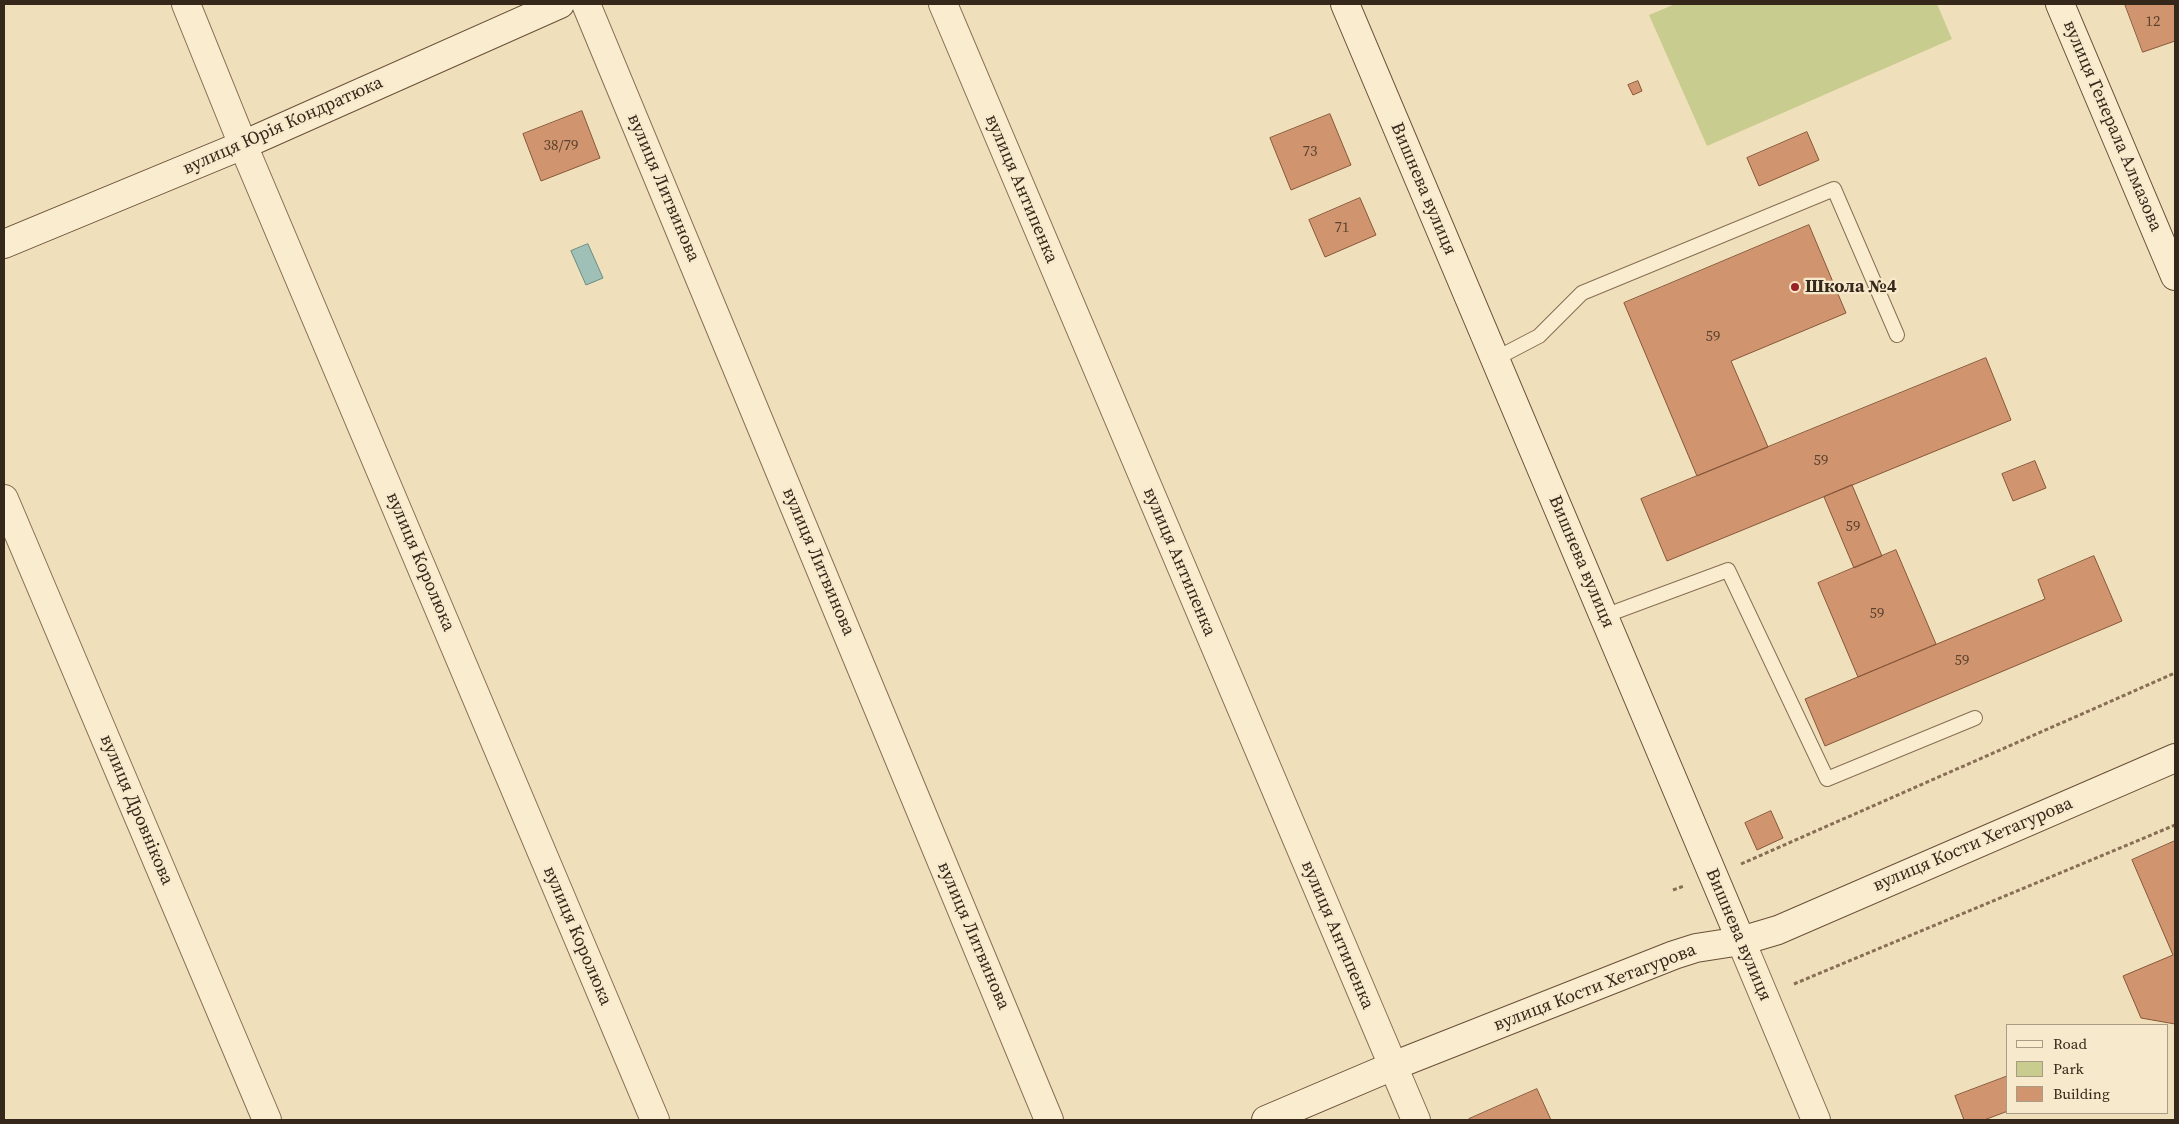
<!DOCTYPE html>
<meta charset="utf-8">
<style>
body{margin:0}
#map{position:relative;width:2179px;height:1124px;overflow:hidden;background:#f0dfbb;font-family:"Source Serif 4",serif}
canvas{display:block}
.frame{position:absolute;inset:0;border:5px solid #35271a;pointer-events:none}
.legend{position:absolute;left:2006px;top:1024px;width:162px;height:90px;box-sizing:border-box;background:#f7e9cb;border:1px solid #a99b84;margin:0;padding:6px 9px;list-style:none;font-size:15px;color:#35271a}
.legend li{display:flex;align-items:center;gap:10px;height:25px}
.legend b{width:25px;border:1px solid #a99b84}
</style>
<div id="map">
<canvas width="2179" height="1124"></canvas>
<div class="frame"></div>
<ul class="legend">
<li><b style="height:6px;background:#faecce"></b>Road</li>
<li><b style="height:14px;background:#c8cd8f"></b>Park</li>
<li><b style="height:14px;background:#d0956e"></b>Building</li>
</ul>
</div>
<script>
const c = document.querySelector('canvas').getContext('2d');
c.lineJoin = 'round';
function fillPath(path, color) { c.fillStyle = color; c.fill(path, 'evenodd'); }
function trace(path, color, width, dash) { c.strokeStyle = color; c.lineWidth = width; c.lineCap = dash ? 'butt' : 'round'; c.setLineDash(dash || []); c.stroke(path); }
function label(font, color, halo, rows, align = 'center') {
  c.font = font + ' "Source Serif 4",serif'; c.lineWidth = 4.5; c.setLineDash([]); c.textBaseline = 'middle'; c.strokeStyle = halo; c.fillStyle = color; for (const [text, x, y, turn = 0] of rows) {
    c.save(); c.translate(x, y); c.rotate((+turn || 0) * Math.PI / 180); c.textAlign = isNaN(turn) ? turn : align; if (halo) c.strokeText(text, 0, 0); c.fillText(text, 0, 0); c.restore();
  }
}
fillPath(new Path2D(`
 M1675,4H1937L1952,39L1707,146L1649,15Z`), '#c8cd8f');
const water = new Path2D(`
 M588,244L603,278L586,285L571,251Z`);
fillPath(water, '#9fc0b6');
trace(water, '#678d83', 1);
const building = new Path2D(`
 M2125,4H2175V41L2143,52Z
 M1638,81L1642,91L1633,95L1628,85Z
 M582,111L600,158L541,181L523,134Z
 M1330,114L1351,165L1291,190L1270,138Z
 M1807,132L1819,160L1759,186L1747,158Z
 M1360,198L1376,235L1325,257L1309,220Z
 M1809,225L1846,313L1731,361L1768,447L1697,476L1624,303Z
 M1986,358L2011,420L1667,561L1641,499Z
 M2035,461L2046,488L2013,501L2002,474Z
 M1852,485L1882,556L1854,568L1824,497Z
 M1896,550L1936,644L1858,677L1818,583Z
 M2094,556L2122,621L1825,746L1805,699L2045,599L2038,580Z
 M1771,811L1783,838L1757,850L1745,823Z
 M2175,841V1024L2141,1018L2123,976L2173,955L2132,860Z
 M2008,1076V1111L1984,1120H1964L1955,1096Z
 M1537,1089L1551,1120H1470L1469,1119Z`);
fillPath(building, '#d0956e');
trace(building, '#875639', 1);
const lane = new Path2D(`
 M1495,359L1539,336L1582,293L1834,189L1897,335
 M1604,616L1728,570L1827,779L1975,718`);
const street = new Path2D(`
 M186,4L243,145L655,1120
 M586,4L1049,1120
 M943,4L1416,1120
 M4,499L267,1120
 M1741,941L1816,1120`);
const secondary = new Path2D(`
 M1345,4L1741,941
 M2060,4L2175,276
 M4,244L243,145L560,4
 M1266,1120L1393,1066L1674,955L1696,948L1741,941L1778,930L2175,758`);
trace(lane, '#876e54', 16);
trace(street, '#876e54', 30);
trace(secondary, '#694f38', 30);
trace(new Path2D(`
 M1741,864L2175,673
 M1673,890L1684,886
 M1794,984L2175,825`), '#876e54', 3, [4, 2.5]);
trace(lane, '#faecce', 14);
trace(street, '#faecce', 28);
trace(secondary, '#faecce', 28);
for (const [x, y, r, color] of [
 [1795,287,5,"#992225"]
]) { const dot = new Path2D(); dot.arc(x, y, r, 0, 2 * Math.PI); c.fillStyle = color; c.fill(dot); trace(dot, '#f7e9cb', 2); }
label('15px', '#5c422f', null, [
 ["12",2153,22],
 ["38/79",561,146],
 ["73",1310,152],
 ["71",1342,228],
 ["59",1713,337],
 ["59",1821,461],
 ["59",1853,527],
 ["59",1877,614],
 ["59",1962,661]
]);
label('18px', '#35271a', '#f7e9cb', [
 ["вулиця Юрія Кондратюка",283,126,-24],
 ["вулиця Генерала Алмазова",2112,126,67],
 ["вулиця Литвинова",663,188,67],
 ["вулиця Антипенка",1021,189,67],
 ["Вишнева вулиця",1423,189,67],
 ["вулиця Королюка",420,562,67],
 ["вулиця Литвинова",818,562,67],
 ["вулиця Антипенка",1179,562,67],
 ["Вишнева вулиця",1581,562,67],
 ["вулиця Дровнікова",136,810,67],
 ["вулиця Кости Хетагурова",1973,845,-23],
 ["вулиця Антипенка",1337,935,67],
 ["Вишнева вулиця",1738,935,67],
 ["вулиця Королюка",577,936,67],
 ["вулиця Литвинова",973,936,67],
 ["вулиця Кости Хетагурова",1595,988,-21]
]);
label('bold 18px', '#35271a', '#f7e9cb', [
 ["Школа №4",1805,287]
], 'left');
</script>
